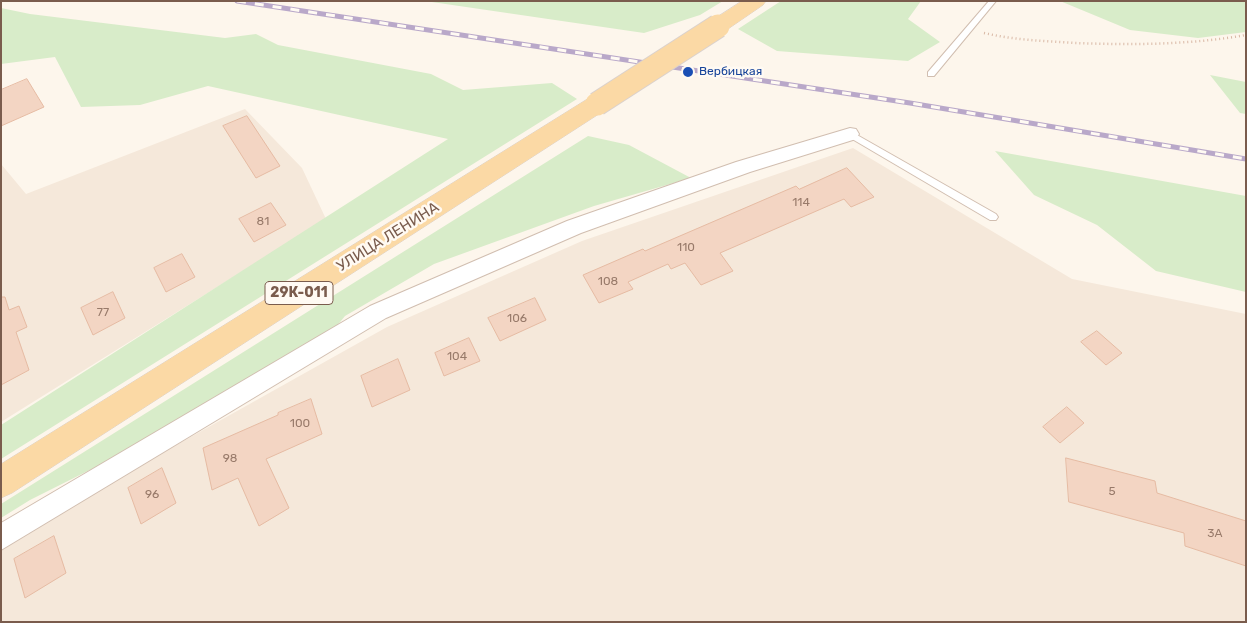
<!DOCTYPE html>
<meta charset="utf-8">
<style>
body{margin:0}
#map{position:relative;width:1247px;height:623px;overflow:hidden;background:#fdf6ec;font-family:Rubik,sans-serif}
canvas{display:block}
.frame{position:absolute;inset:0;border:2px solid #7a5c4d;pointer-events:none}
</style>
<div id="map">
<canvas width="1247" height="623"></canvas>
<div class="frame"></div>
</div>
<script>
const c = document.querySelector('canvas').getContext('2d');
c.lineJoin = 'round';
function fillPath(path, color) { c.fillStyle = color; c.fill(path, 'evenodd'); }
function trace(path, color, width, dash) { c.strokeStyle = color; c.lineWidth = width; c.lineCap = dash ? 'butt' : 'round'; c.setLineDash(dash || []); c.stroke(path); }
function label(font, color, halo, rows, align = 'center') {
  c.font = font + ' Rubik,sans-serif'; c.lineWidth = 5; c.setLineDash([]); c.textBaseline = 'middle'; c.strokeStyle = halo; c.fillStyle = color; for (const [text, x, y, turn = 0] of rows) {
    c.save(); c.translate(x, y); c.rotate((+turn || 0) * Math.PI / 180); c.textAlign = isNaN(turn) ? turn : align; if (halo) c.strokeText(text, 0, 0); c.fillText(text, 0, 0); c.restore();
  }
}
fillPath(new Path2D(`
 M245,109L302,168L326,219L1,422V164L26,194Z
 M853,148L1072,279L1246,314V622H1V545L30,527L387,327L582,241Z`), '#f5e8da');
fillPath(new Path2D(`
 M425,1H723L700,15L644,33Z
 M781,1H921L908,19L940,42L908,61L777,51L738,29Z
 M1060,1H1246V32L1198,38L1130,30Z
 M1,8L30,14L225,38L256,34L278,45L431,74L463,90L552,83L577,99L1,459V425L448,139L208,86L140,105L81,107L55,57L1,64Z
 M1210,75L1246,82V114L1240,113Z
 M588,136L629,145L691,178L594,206L434,264L345,316L309,360L30,500L1,518V504Z
 M995,151L1246,196V292L1156,271L1097,225L1034,195Z`), '#d8ecc9');
const building = new Path2D(`
 M27,79L44,107L1,126V90Z
 M247,116L280,166L256,178L223,126Z
 M847,168L874,197L851,207L844,199L720,253L733,271L701,285L685,263L671,269L668,264L628,282L633,289L599,303L583,275L643,249L645,251L796,186L799,189Z
 M271,203L286,225L254,242L239,219Z
 M182,254L195,277L166,292L154,268Z
 M113,292L125,318L93,335L81,308Z
 M1,297H5L9,310L19,306L27,327L16,332L29,370L1,385Z
 M535,298L546,320L500,341L488,318Z
 M1097,331L1122,353L1106,365L1081,342Z
 M469,338L480,361L444,376L435,353Z
 M398,359L410,390L372,407L361,376Z
 M311,399L322,434L266,459L289,508L259,526L238,478L212,490L203,448L278,415V413Z
 M1067,407L1084,423L1060,443L1043,427Z
 M1066,458L1155,481L1157,493L1246,521V566L1185,546L1184,533L1069,502Z
 M162,468L176,503L141,524L128,488Z
 M54,536L66,573L25,598L14,559Z`);
fillPath(building, '#f3d5c3');
trace(building, '#e6bba3', 1);
const lane = new Path2D(`
 M989,1H996L934,76H928V72Z
 M850,131L996,214L998,217L996,220H990L847,136V132Z`);
const street = new Path2D(`
 M850,128L856,129L859,134L856,139L750,172L581,233L386,318L1,550V523L370,306L567,221L736,162Z`);
const primary = new Path2D(`
 M742,1H766L763,5L725,31L718,33L711,31L708,26L711,21Z
 M597,96L605,98L608,104L605,110L12,493L1,498V464L589,98Z`);
trace(lane, '#d1beb0', 2);
trace(street, '#d1beb0', 2);
trace(primary, '#dad1cd', 1);
trace(new Path2D(`
 M984,33C1014,40 1044,41 1075,43C1132,45 1189,45 1246,35`), '#d9b8a5', 2.5, [1, 3]);
fillPath(lane, '#fff');
fillPath(street, '#fff');
fillPath(primary, '#fbd9a5');
const rail = new Path2D(`
 M237,1L910,103L1246,159`);
trace(rail, '#b9a8c9', 5);
trace(rail, '#fffaf3', 3, [9]);
const primaryBridge = new Path2D(`
 M597,104L718,26`);
trace(primaryBridge, '#dad1cd', 25, []);
trace(primaryBridge, '#fbd9a5', 23);
for (const [x, y, r, color] of [
 [688,72,6,"#1a4fb4"]
]) { const dot = new Path2D(); dot.arc(x, y, r, 0, 2 * Math.PI); c.fillStyle = color; c.fill(dot); trace(dot, '#fffaf3', 2); }
label('12px', '#164399', '#fffaf3', [
 ["Вербицкая",699,72]
], 'left');
label('12px', '#987a6a', null, [
 ["114",801,203],
 ["81",263,222],
 ["110",686,248],
 ["108",608,282],
 ["77",103,313],
 ["106",517,319],
 ["104",457,357],
 ["100",300,424],
 ["98",230,459],
 ["5",1112,492],
 ["96",152,495],
 ["3А",1215,534]
]);
for (const [x, y, w] of [
 [299,293,68]
]) { const box = new Path2D(); box.roundRect(x - w / 2, y - 11.5, w, 23, 4); c.fillStyle = '#fffaf3'; c.fill(box); trace(box, '#7a5c4d', 1); }
label('bold 14px', '#7a5c4d', null, [
 ["29К-011",299,293]
]);
label('15px', '#7a5c4d', '#fffaf3', [
 ["УЛИЦА ЛЕНИНА",388,237,-32]
]);
</script>
